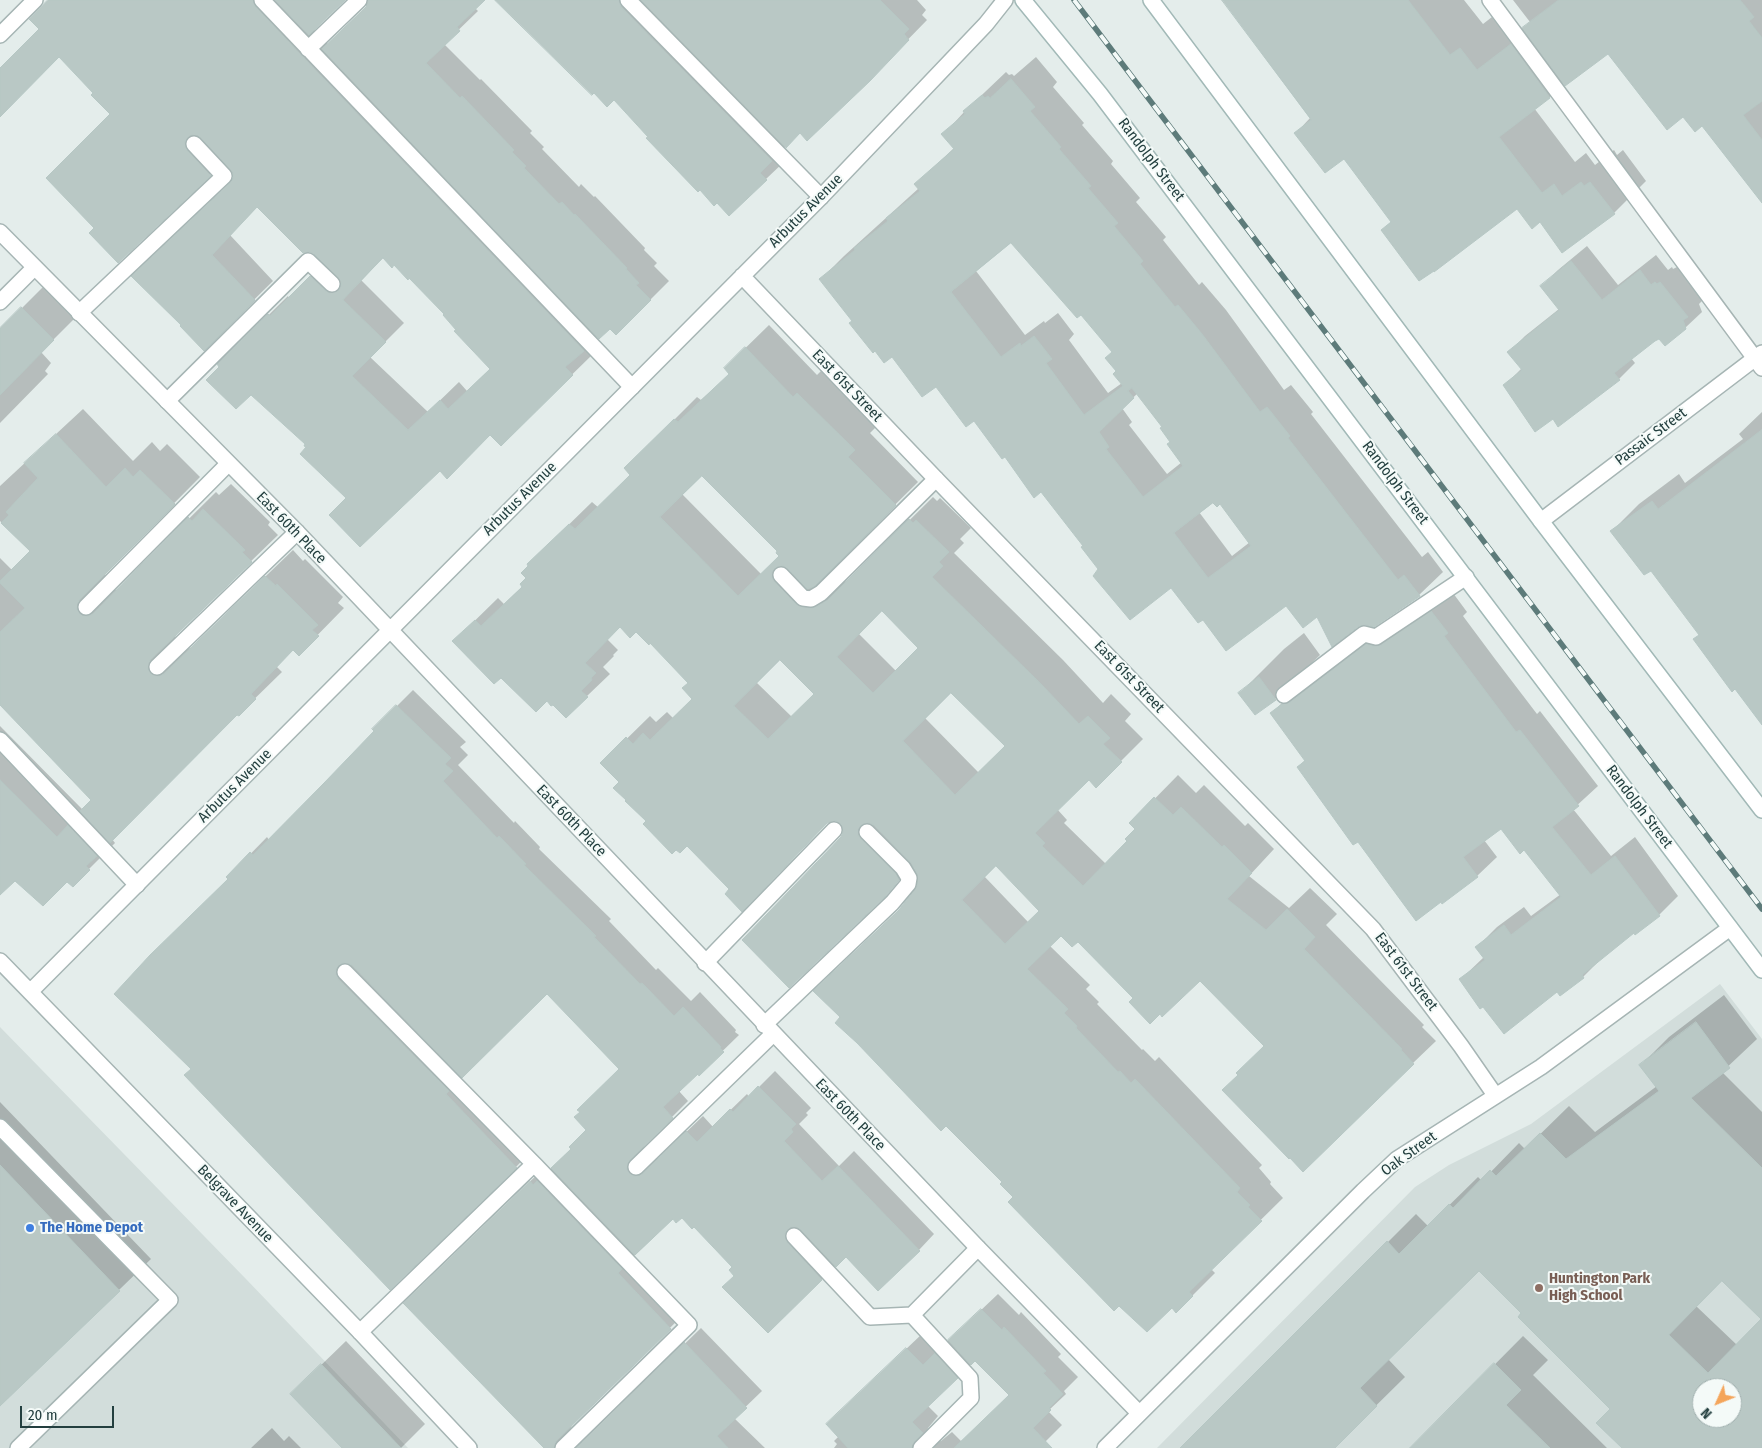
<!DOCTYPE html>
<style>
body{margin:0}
#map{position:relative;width:1762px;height:1448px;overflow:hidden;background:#e4edeb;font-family:"Fira Sans Condensed",sans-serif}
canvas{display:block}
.north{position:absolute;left:1692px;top:1378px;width:50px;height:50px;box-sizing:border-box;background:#f4faf8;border:1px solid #a0afae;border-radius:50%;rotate:226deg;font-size:14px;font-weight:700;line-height:20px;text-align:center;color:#233f3f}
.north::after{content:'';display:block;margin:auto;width:18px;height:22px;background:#f4a55b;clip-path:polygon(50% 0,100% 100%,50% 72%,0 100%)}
.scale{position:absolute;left:20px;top:1406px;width:94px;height:22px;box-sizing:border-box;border:2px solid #233f3f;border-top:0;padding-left:6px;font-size:15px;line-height:18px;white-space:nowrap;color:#233f3f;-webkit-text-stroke:4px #f4faf8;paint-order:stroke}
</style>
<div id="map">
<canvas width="1762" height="1448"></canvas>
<div class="north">N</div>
<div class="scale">20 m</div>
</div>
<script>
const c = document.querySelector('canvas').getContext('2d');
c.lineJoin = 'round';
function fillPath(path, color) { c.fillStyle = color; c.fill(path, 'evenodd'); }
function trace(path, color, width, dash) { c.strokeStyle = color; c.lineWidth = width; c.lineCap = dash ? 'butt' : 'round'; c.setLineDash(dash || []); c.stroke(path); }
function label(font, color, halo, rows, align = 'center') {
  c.font = font + ' "Fira Sans Condensed",sans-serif'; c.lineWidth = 4; c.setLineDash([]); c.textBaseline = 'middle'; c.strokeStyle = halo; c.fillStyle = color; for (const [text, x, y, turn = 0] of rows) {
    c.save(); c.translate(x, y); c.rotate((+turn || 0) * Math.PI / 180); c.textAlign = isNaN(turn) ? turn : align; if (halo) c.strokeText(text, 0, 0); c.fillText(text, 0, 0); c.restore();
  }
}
fillPath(new Path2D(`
 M1720,984L1762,1039V1448H1157L1415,1187L1449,1165L1531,1124ZM1702,1388H1732V1418H1702Z
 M0,1027L246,1279L408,1448H0Z`), '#d2dddb');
fillPath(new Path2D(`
 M50,0H344L313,29L328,44L367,6L369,0H483L475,8L478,11L444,44L480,80L481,79L532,131L530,133L544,147L542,149L579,187L581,184L594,197L595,196L645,248L644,250L657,263L654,266L669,281L650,300L598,336L584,349L591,356L501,444L490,433L440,469L348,498L307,444L219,364L288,296L289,298L325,262L258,206L230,235L273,281L204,349L182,326L234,178L232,169L224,161L118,261L96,228L112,114L95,93L59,55L0,114V70L41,29ZM384,257L394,264L409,277L446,314L491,368L467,391L459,382L428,412L370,357L404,323L361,280Z
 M497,0H917L926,10L922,15L927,20L888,60L800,132L778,153L785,161L766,179L649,137L614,98Z
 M1223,0H1464L1483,24L1492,17L1509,39L1530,22L1513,0H1762V201L1702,125L1684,116L1609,52L1564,82L1550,97L1534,108L1575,162L1586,153L1595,165L1614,150L1617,155L1623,150L1646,181L1614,213L1541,221L1517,208L1382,230L1392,221L1344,157L1296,133L1311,117Z
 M1036,57L1057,82L1053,87L1084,123L1082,125L1113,161L1111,164L1140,198L1136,202L1166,237L1163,240L1199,285L1202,282L1226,310L1284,390L1291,385L1313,412L1311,414L1422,557L1428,552L1443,572L1419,595L1317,615L1287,604L1203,618L1171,586L1100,569L1084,546L1042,491L1005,456L974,420L936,385L892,355L853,321L821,279L844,256L919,188L916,184L954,148L943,135L965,111L1006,72L1009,75L1012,74L1014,76ZM1011,241L1081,313L1113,352L1117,372L1122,383L1108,393L1069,340L1074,334L1058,313L1045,323L1044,321L1025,335L976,271ZM1138,393L1163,427L1182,462L1167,474L1129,425L1132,422L1122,408ZM1213,501L1220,503L1250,542L1232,556L1199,512Z
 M1587,246L1618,285L1656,255L1668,270L1672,267L1673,269L1677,267L1703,300L1699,304L1702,312L1685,328L1659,337L1631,358L1635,363L1619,379L1554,417L1505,385L1522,368L1509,352L1525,336L1559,309L1542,286L1558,270Z
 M48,282L80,313L41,352L51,363L45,371L48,374L0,423V330Z
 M769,325L817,375L821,371L877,426L870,433L918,482L818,581L833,586L840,585L852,577L933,497L937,501L940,498L971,528L960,539L964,543L954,553L1063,660L1103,703L1111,694L1131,714L1125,721L1143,739L1096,786L1089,778L1057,809L1067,820L1064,823L1106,864L1129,841L1137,829L1131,823L1178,775L1196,793L1204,785L1245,826L1248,823L1274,849L1249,876L1289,908L1310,888L1337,914L1326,925L1424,1025L1422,1027L1436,1041L1413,1063L1265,1045L1200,979L1134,998L1078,940L1061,935L1050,946L1090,985L1086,989L1099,1002L1097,1004L1142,1050L1143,1049L1155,1061L1159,1057L1262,1165L1259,1168L1271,1182L1270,1184L1283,1198L1211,1269L1215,1273L1176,1312L1172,1307L1015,1197L1004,1182L842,1017L838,968L904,905L916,891L920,880L914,865L884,896L842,837L844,832L842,823L836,820L828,822L731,889L687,844L648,821L621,782L602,763L650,716L656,722L667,712L673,718L693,699L689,682L650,642L636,630L620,625L607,639L618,650L613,655L614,656L603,667L610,674L587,696L547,700L501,676L454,641L498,598L504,604L523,586L551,542L592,502L599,508L631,475L626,468L697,397L701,400L730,374L725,368ZM702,474L779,551L780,556L762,575L682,494ZM882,610L919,648L896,671L859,634ZM780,659L816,694L792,717L756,682ZM951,691L1007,746L979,773L925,718ZM996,864L1041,911L1029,923L984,876Z
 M83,409L133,461L152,442L160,451L167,444L200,477L106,572L103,582L106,588L116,590L120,587L216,492L219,495L231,484L270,522L268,525L278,535L176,634L174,642L177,648L186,650L192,647L293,550L303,561L305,559L343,597L338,603L344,608L299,654L293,649L276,666L282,672L239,714L237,713L112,839L115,843L73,885L67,880L15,879L0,871V726L83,810L92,800L0,704V558L12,570L31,551L0,521V486Z
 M1762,412V723L1700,634L1651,569L1612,531L1639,504L1679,474L1685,483L1743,439L1739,434Z
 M1453,593L1467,612L1463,616L1495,659L1537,714L1540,711L1598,786L1573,809L1611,856L1635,837L1678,896L1659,915L1634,931L1603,957L1583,977L1561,995L1557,990L1461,979L1484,957L1477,947L1497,927L1524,907L1531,916L1561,894L1525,848L1501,827L1484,840L1497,857L1477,876L1441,901L1358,841L1298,767L1306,759L1271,714L1291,694L1387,625Z
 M1304,633L1320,655L1275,699L1256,713L1240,693L1284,649Z
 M413,690L466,742L460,747L468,755L458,765L514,823L515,821L540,847L539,849L611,919L609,921L656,970L658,968L691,1001L700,992L736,1030L735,1032L739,1035L699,1074L698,1072L678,1090L688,1101L645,1144L642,1152L650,1161L659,1158L703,1116L713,1127L747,1094L749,1097L775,1071L811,1108L806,1113L808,1115L799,1124L839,1166L854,1151L934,1234L919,1250L846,1255L768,1332L736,1275L734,1267L694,1226L682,1216L673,1218L633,1257L686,1312L572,1425L569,1433L576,1441L582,1442L587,1439L701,1328L762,1391L734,1418L765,1448H545L421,1287L546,1166L550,1170L572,1148L588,1129L581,1112L620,1069L547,992L461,1078L531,1151L516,1167L192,1069L230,879L228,877L267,837L269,840L376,731L374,729Z
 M1724,995L1757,1039L1722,1072L1762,1112V1319L1722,1280L1696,1306L1737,1345L1762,1320V1448H1624L1612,1409L1523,1313L1479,1269L1388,1359L1405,1377L1333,1448H1182L1416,1214L1428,1226L1478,1177L1482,1181L1519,1143L1525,1149L1569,1106L1595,1132L1657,1086L1641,1065L1669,1037ZM1702,1388H1732V1418H1702Z
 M0,1102L151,1259L0,1405Z
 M998,1294L1019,1315L1021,1312L1061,1354L1058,1357L1078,1377L1064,1391L1066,1394L1048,1411L1062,1425L1039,1448H834L837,1444L834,1441L839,1436L844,1408L923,1333L939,1350ZM975,1360L1010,1395L962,1442L952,1432L941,1441L935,1442L927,1434L928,1428L938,1416L928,1406Z
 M1523,1336L1548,1360L1533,1375L1607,1448H1412Z
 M346,1341L425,1424L401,1448H343L315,1371Z
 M272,1428L284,1441L289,1436L301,1448H251Z`), '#0003');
const building = new Path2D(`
 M48,0H253L255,6L301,55L584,351L565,367L573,375L501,446L490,435L447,479L440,471L360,547L329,515L346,498L300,454L306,447L304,446L305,444L251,395L236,409L206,380L219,367L217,364L268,314L270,316L310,276L326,291L330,293L339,290L341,286V281L314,254L310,252L303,253L257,207L212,255L255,300L204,351L180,326L181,325L131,276L230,183L233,178V173L200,137L192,135L188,137L185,142L187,150L211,176L118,263L89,233L94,228L46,178L110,114L91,95L93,93L59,57L0,117V68L39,29L29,19ZM383,258L392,268L394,265L408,280L409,278L444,314L443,315L456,330L454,331L490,369L448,409L440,400L408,430L352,376L386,342L343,300Z
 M275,0H345L309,35Z
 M368,0H485L457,27L460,31L426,63L460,98L462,96L514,150L512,152L526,166L524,168L559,204L562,202L574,215L575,214L627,268L626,269L639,283L636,285L651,300L616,335L610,329L599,339L322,49L366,7Z
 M495,0H619L621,7L772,161L760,173L767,180L729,216L717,203L714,206L700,190L698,192L646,138L648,137L614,100L607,107L594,93L592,95Z
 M641,0H880L909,29L904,34L909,40L870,81L807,141L800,133L786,148Z
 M1222,0H1408L1450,55L1460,48L1477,70L1511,44L1550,98L1499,137L1542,193L1554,184L1562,196L1581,182L1584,186L1590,182L1615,214L1562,253L1540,222L1532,229L1517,209L1434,272V271L1419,281L1381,230L1391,222L1344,159L1325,173L1294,133L1311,120Z
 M1559,0H1740L1754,17L1749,21L1762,38V101L1743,115L1762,140V203L1702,126L1695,132L1683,117L1667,130L1608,54L1565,86L1522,28Z
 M1011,79L1035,107L1030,111L1061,147L1059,149L1091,186L1088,188L1118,223L1114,226L1143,261L1140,264L1175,307L1178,305L1202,334L1260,412L1267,407L1290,436L1288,438L1398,580L1404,575L1420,596L1374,627L1366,625L1359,626L1332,647L1317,617L1303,628L1286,606L1226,651L1203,620L1198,623L1171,588L1130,620L1093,576L1098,569L1081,547L1083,546L1041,492L1034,498L1005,457L1002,459L974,421L966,427L936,387L922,397L892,357L884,363L875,351L873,353L849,323L852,321L819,279L855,250L854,248L888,221L886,218L920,191L914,184L954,149L941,134L965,114L963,111L982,95L985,98L988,96L990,98ZM1011,243L1077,318L1081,315L1112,352L1105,358L1116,371L1113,374L1123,386L1084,415L1046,363L1052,359L1034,336L1021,346L1020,343L1001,357L951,292ZM1132,388L1162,427L1160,428L1170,442L1167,444L1183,466L1143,497L1106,449L1109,447L1099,432L1134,398L1128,391ZM1213,503L1217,507L1220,504L1251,546L1208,578L1174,533Z
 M1571,261L1602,300L1640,270L1651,285L1655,282L1657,284L1660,282L1688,317L1683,320L1686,329L1665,346L1659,339L1655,341L1614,373L1620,380L1558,427L1553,419L1535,432L1503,385L1522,370L1507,352L1559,310L1540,286Z
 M21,307L54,340L0,395V328Z
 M745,347L793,397L797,393L855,450L848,457L896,505L815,586L807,589L788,569L783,566L775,568L772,572V577L774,581L797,605L810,608L816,607L828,600L909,519L913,523L916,520L949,552L939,562L943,566L932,577L1040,683L1079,724L1088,716L1110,738L1103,744L1122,762L1096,788L1089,780L1035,833L1045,843L1042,846L1083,886L1127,841L1125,839L1135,829L1129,823L1154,797L1173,815L1181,807L1222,847L1224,845L1252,873L1227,899L1266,930L1287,909L1315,937L1304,949L1402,1049L1401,1050L1414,1064L1303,1172L1290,1158L1289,1159L1222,1090L1238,1075L1236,1073L1264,1046L1200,981L1162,1017L1160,1014L1150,1024L1129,1002L1133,998L1078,942L1072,947L1061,936L1027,969L1068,1009L1064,1013L1077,1026L1076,1028L1118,1072L1120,1071L1131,1083L1135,1079L1240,1188L1237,1192L1250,1205L1248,1207L1262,1221L1189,1292L1193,1296L1176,1313L1172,1308L1147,1332L1119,1306L1114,1311L1008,1202L1013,1197L1000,1184L1002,1182L946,1126L941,1131L857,1043L835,1023L840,1017L813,991L899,910L917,886V874L911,863L874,825L869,823L861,825L858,830V835L896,874L899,880L885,897L789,988L742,940L841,837L843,832L841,824L836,821L827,823L742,912L725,894L729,889L687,846L680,853L676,850L672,854L643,824L646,821L625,801L626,800L613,788L619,782L600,763L626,737L633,744L643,733L650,740L692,699L682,688L688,683L650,643L649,645L636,632L630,638L620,627L585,663L596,673L591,678L592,680L581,691L588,697L566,718L553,705L551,706L547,701L536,712L501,678L494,684L452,641L475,620L481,626L522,587L520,584L526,578L521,573L528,566L527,564L569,524L575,529L630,475L624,468L674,419L678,422L729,374L724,368ZM702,476L777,551L776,553L779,556L738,596L660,517ZM882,611L918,648L873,693L837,657ZM780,660L814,694L768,739L734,706ZM951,693L1005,746L955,795L903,741ZM996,866L1039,911L1005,944L962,900Z
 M1762,430V725L1735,689L1732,692L1693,639L1699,635L1651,571L1644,575L1610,531L1652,501L1658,509Z
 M56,434L106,487L125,468L133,477L140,470L175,504L79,600L77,609L80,614L88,616L93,614L188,517L192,521L203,509L245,550L242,552L252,562L150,660L148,669L151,674L159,676L164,674L265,576L276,586L277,584L318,625L312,630L319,636L299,656L293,650L251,694L256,699L239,716L237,715L110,843L80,811L91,800L0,705V632L25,608L0,583V581L30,551L1,523L9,515L6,512L38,478L24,463Z
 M1431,611L1448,633L1444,636L1516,732L1520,730L1579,806L1552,827L1591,875L1615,856L1660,916L1635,935L1634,933L1582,975L1584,978L1560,996L1557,992L1504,1034L1483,1007L1480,1009L1459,979L1485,960L1475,947L1504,925L1511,935L1561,897L1524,850L1520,854L1501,829L1463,857L1478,877L1442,904L1441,902L1416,921L1358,842L1353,845L1297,767L1305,761L1270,713L1282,704L1290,702L1366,644L1374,646L1381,645Z
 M1259,677L1276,700L1255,715L1238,693Z
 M396,705L451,758L445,764L453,771L443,781L497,838L499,836L526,864L524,865L596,936L594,937L640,984L642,983L674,1016L683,1007L721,1047L720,1048L724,1052L699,1076L698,1074L663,1107L673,1118L629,1161L627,1169L629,1173L634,1176L642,1174L686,1131L697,1142L730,1109L733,1112L758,1086L796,1124L791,1129L793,1132L784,1141L822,1181L838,1166L920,1251L878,1291L846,1257L836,1267L801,1230L796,1227H791L785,1233L787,1242L822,1280L768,1333L722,1287L734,1276L729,1270L732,1267L694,1227L692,1229L682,1218L676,1223L673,1219L635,1255L551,1168L571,1149L569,1147L586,1130L574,1117L580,1112L577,1110L619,1069L547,994L462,1078L352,965L343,963L336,969V974L338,979L449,1091L446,1094L517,1168L390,1290L184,1075L191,1069L114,994L150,955L228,879L226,877L250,852L253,855L324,783L374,731L372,729Z
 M0,780L57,837L68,825L97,856L86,866L90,870L73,887L67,882L43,906L15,881L0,895Z
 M1696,1022L1730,1068L1691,1098L1762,1168V1448H1622L1596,1423L1610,1409L1518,1317L1521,1313L1479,1271L1360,1388L1377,1406L1335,1448H1180L1387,1241L1399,1254L1449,1204L1453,1208L1490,1170L1496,1176L1540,1133L1566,1159L1659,1091L1639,1065ZM1722,1281L1761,1319L1708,1373L1669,1335ZM1702,1388H1732V1418H1702Z
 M0,1165L120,1291L0,1406Z
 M530,1181L533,1185L537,1181L622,1269L618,1273L671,1329L556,1441L554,1448H544L403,1303Z
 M981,1309L1002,1330L1004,1327L1046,1371L1043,1373L1063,1394L1049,1408L1051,1410L1033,1428L1052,1448H954L1009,1395L975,1361L971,1365L948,1340Z
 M684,1342L747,1408L717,1436L728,1448H576Z
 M906,1348L923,1365L935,1353L958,1378L912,1422L923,1433L914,1442L912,1448H848L826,1424Z
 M1494,1363L1521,1390L1506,1405L1550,1448H1410Z
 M321,1364L401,1448H342L290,1394Z`);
fillPath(building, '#b9c8c5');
trace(building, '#b6c7c4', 1);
const lane = new Path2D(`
 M262,0L632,387
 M628,0L821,197
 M1490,0L1762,368
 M0,35L35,0
 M308,49L359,0
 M0,302L34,268
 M79,313L224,176L194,144
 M167,401L308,261L332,284
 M781,575L803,598L811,599L821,593L936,479
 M86,607L228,464
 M157,667L297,532
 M1284,695L1364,634L1376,637L1466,577
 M0,740L137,885
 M705,963L834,830
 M345,972L534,1164
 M764,1025L892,903L908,884L909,878L903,868L867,832
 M0,1127L170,1300L18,1448
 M636,1167L773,1034
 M794,1236L870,1317L912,1315
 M360,1332L534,1164L689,1325L563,1448
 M921,1448L971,1398L970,1378L912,1315L978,1248`);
const street = new Path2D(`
 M0,232L297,532L978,1248L1139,1413
 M742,276L936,479L1373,929L1461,1046L1495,1095
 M1541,521L1762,353
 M0,961L360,1332L469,1448
 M30,992L821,197L986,24L1005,0
 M1105,1448L1363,1191L1397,1159L1541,1067L1730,928`);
const secondary = new Path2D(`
 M1023,0L1100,94L1762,970
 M1151,0L1541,521L1762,810`);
trace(lane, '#a6b5b4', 18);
trace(street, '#a6b5b4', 18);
trace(secondary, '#a2b9b7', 18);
trace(lane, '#fff', 15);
trace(street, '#fff', 15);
trace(secondary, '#fff', 15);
const rail = new Path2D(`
 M1074,0L1762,909`);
trace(rail, '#5d7b7a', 5.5);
trace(rail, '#f4faf8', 4, [11]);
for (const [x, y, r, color] of [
 [30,1228,5,"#3f7fe0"],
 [1539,1288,5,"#8d6e63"]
]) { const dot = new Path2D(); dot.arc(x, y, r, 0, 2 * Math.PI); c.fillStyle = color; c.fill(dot); trace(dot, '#f4faf8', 2); }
label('15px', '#233f3f', '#f4faf8', [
 ["Randolph Street",1151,160,53],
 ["Arbutus Avenue",806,211,-45],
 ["East 61st Street",847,386,46],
 ["Passaic Street",1651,437,-37],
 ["Randolph Street",1395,483,53],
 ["Arbutus Avenue",520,499,-45],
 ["East 60th Place",291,528,46],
 ["East 61st Street",1129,677,46],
 ["Arbutus Avenue",235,786,-45],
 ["Randolph Street",1639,807,53],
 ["East 60th Place",571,821,46],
 ["East 61st Street",1406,972,53],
 ["East 60th Place",850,1115,46],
 ["Oak Street",1409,1154,-36],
 ["Belgrave Avenue",235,1204,46]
]);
label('bold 15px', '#366cbe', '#f4faf8', [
 ["The Home Depot",40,1228]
], 'left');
label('bold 15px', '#785e54', '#f4faf8', [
 ["Huntington Park",1549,1279],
 ["High School",1549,1296]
], 'left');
</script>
